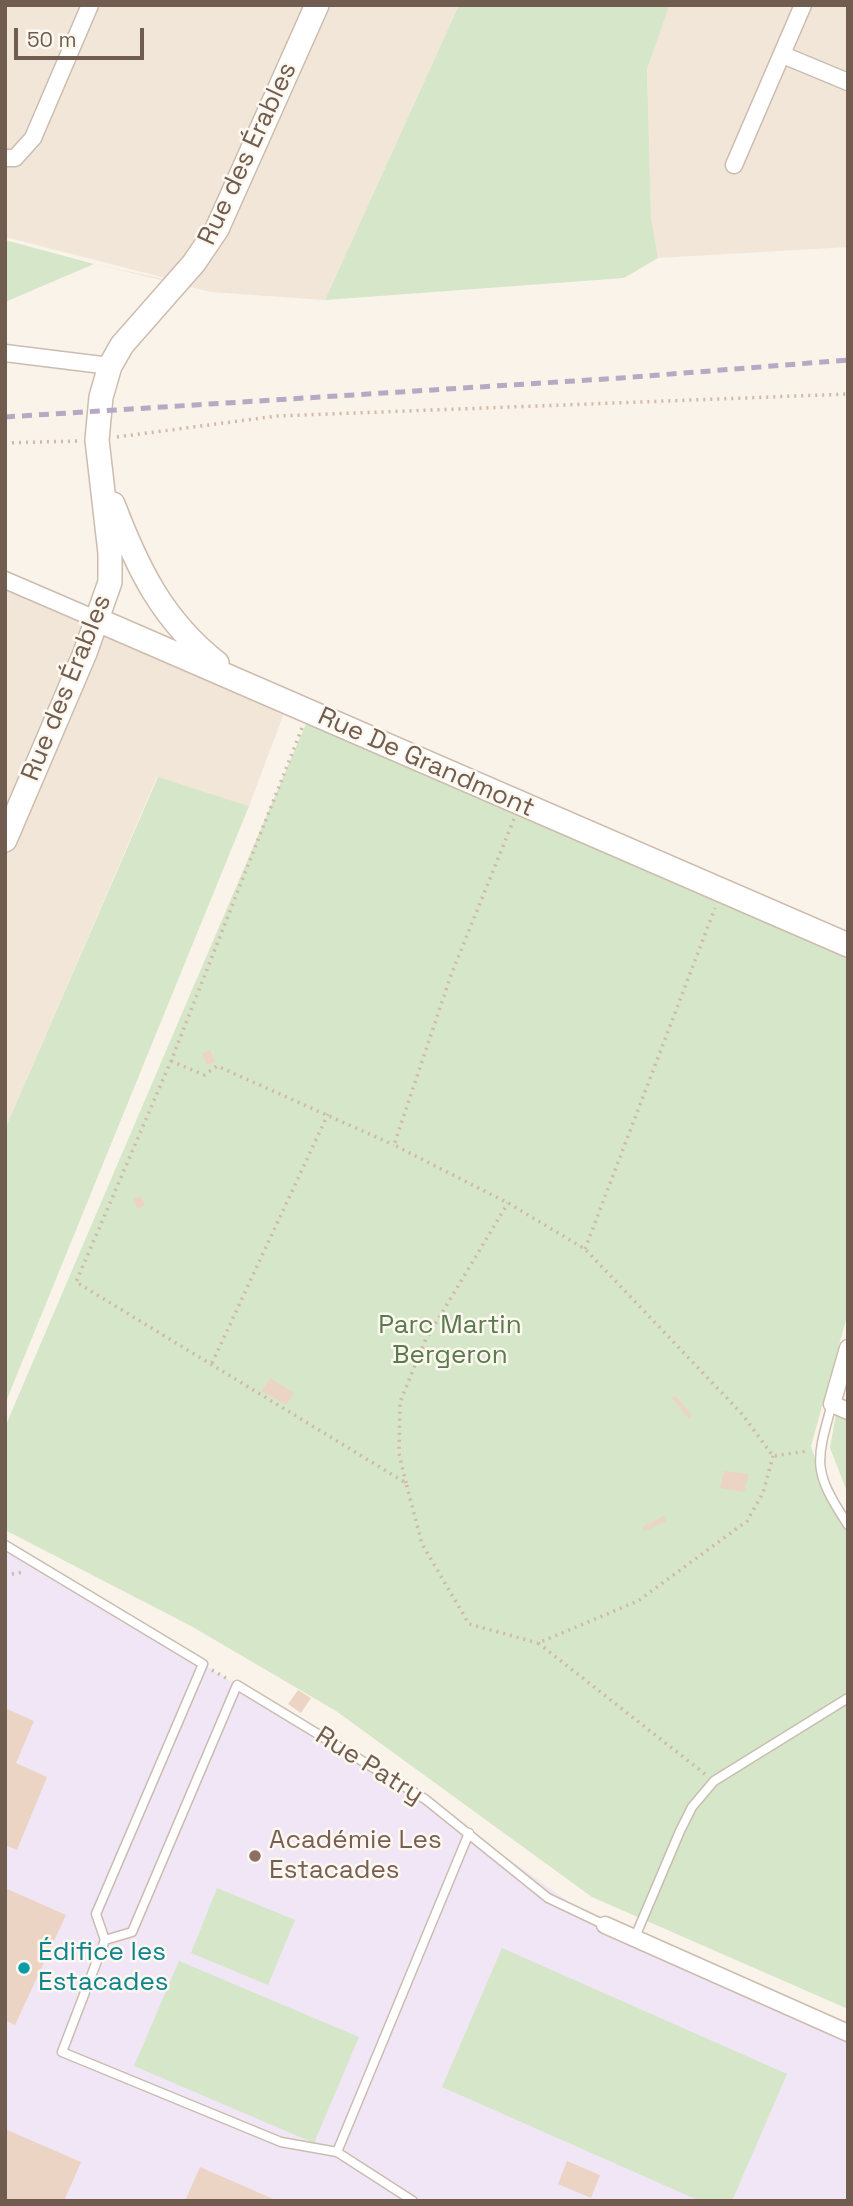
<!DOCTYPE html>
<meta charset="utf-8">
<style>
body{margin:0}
#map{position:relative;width:853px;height:2206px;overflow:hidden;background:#faf3e9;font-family:"Space Grotesk",sans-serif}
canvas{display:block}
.frame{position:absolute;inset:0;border:7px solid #715c50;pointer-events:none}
.scale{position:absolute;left:14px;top:28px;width:130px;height:32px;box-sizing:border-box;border:4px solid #715c50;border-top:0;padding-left:9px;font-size:21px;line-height:24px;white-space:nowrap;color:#715c50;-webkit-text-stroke:5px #fdf8ef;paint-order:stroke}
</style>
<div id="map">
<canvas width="853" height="2206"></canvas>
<div class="frame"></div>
<div class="scale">50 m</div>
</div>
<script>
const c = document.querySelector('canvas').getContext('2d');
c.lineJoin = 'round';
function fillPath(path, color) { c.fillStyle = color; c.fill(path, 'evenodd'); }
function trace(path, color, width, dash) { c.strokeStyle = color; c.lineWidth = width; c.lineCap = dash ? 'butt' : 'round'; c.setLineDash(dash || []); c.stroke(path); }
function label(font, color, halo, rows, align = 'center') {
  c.font = font + ' "Space Grotesk",sans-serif'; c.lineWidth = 5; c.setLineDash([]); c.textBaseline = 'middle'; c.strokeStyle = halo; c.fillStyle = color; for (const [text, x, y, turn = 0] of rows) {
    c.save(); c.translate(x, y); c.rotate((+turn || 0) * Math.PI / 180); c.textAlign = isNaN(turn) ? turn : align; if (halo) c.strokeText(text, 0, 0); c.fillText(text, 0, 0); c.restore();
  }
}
fillPath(new Path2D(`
 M5,5H459L325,300L211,292L94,264L197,286L5,237Z
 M668,5H848V247L658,258L651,217L647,69Z
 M5,583L290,697L249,806L157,777L5,1129Z`), '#f1e6d8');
fillPath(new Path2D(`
 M5,1544L425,1799L584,1913L848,2028V2201H5Z`), '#f0e6f6');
fillPath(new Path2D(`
 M459,5L669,6L647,69L651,217L658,258L624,278L325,300Z
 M5,240L94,264L5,302Z
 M314,705L848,938V1313L811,1446L824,1485L848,1525V2009L592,1897L336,1711L191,1626L5,1530V1427Z
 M158,777L249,806L5,1404V1129Z
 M838,1402L848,1406V1494L830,1448Z
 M217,1888L295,1920L268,1985L191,1953Z
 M502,1948L787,2074L732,2201H700L442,2087Z
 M179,1961L359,2037L314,2143L134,2066Z`), '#d5e6c9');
fillPath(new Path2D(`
 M210,1050L215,1062L207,1065L202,1054Z
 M141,1196L145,1206L138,1209L133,1199Z
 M270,1378L294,1393L286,1405L262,1391Z
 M675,1395L692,1415L688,1418L672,1398Z
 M724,1471L749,1474L744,1492L720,1488Z
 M664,1516L666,1521L645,1531L642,1527Z
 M298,1690L311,1698L301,1713L288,1704Z
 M5,1708L34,1721L16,1763L47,1777L17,1850L5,1845Z
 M5,1888L66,1915L15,2025L5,2020Z
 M5,2129L81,2162L64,2201H5Z
 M567,2161L600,2175L591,2198L558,2184Z
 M200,2167L278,2201H185Z`), '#ecd4c4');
const lane = new Path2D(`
 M832,1404C815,1464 813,1471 848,1525
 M5,1545L203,1664L96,1914L105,1940L62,2052L281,2142L337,2152
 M635,1937L680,1831L692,1807L714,1781L848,1698
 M105,1940L132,1932L237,1685L425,1799L548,1898L605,1925
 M413,2201L337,2152L469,1833`);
const street = new Path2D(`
 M783,55L848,82
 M5,158H15L33,138L90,5
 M734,165L803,5
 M5,353L110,366
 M5,580L98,620
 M848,1348L832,1404L848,1411
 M605,1925L848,2033`);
const secondary = new Path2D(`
 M113,504C137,567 162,620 217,663
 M98,620L848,945
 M5,840L85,653L110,582V553L97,440L101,397L110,366L122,345L194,263L217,229L317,5`);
trace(lane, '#cbbcb0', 11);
trace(street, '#cbbcb0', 19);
trace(secondary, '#cdbcae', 26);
trace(new Path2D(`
 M117,437L277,416L848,394
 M5,443L78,441
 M302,728L171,1061L76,1282L406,1483L422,1544L469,1624L538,1643
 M514,819L451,975L394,1145L508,1203L585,1249L742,1414L773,1456L809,1451
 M171,1061L204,1075L217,1066L394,1145
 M585,1249L715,908
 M212,1363L328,1114
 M406,1483L399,1453L400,1402L425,1341L508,1203
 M5,1575L24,1572
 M212,1670L226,1678
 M705,1774L538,1643L638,1601L747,1521L763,1493L773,1456`), '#d1b8a7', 3.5, [2, 5]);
trace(lane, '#fff', 8);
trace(street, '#fff', 16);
trace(secondary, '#fff', 23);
trace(new Path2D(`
 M5,417L621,378L848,360`), '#b7a8c3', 5, [10, 7]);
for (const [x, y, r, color] of [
 [255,1856,7,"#8d6e63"],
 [24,1968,7,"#0f9aa8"]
]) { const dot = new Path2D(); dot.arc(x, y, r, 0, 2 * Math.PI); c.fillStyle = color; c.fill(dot); trace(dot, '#fdf8ef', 2.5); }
label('26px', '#715c50', '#fdf8ef', [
 ["Rue des Érables",248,154,-65],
 ["Rue des Érables",67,688,-68],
 ["Rue De Grandmont",426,763,24],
 ["Rue Patry",369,1766,32]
]);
label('26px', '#5a7a4d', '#fdf8ef', [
 ["Parc Martin",450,1326],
 ["Bergeron",450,1356]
]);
label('26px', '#785e54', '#fdf8ef', [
 ["Académie Les",269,1841],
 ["Estacades",269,1871]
], 'left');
label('26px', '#0d838f', '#fdf8ef', [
 ["Édifice les",38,1953],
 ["Estacades",38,1983]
], 'left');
</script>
